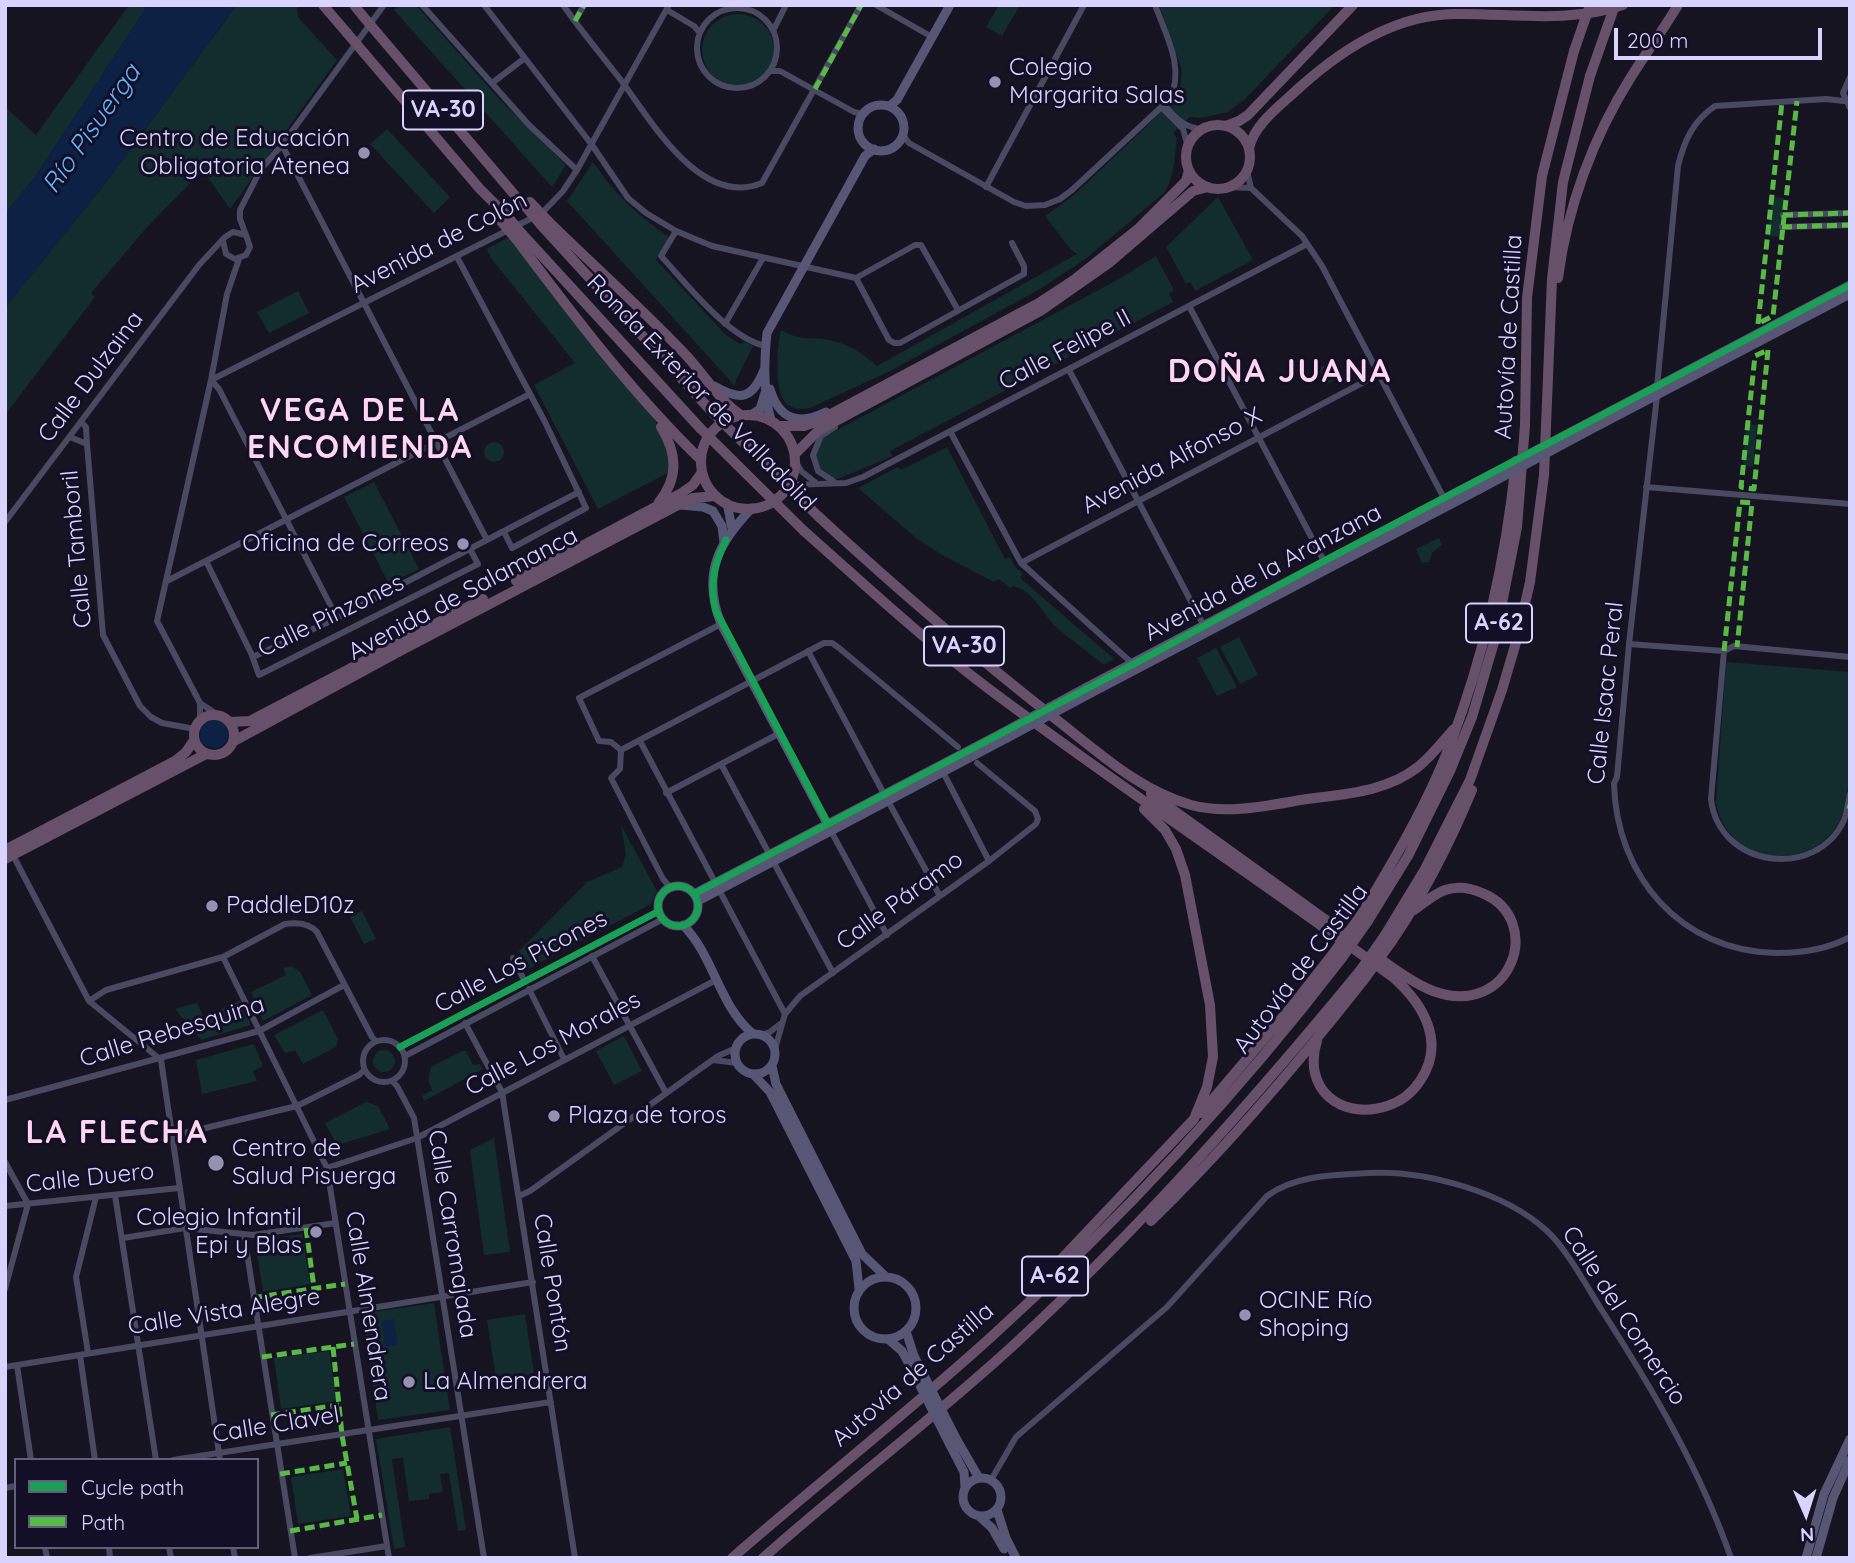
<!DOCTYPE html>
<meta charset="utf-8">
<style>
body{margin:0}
#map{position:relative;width:1855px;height:1563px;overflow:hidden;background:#161421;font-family:Quicksand,sans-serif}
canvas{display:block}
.frame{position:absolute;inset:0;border:7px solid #d9d4ff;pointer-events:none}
.legend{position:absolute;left:14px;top:1458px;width:245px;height:91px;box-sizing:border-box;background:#130f26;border:2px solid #625e7d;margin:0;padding:9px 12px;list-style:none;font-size:21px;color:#d9d4ff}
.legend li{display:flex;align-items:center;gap:14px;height:35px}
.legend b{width:35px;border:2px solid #625e7d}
.north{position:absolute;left:1771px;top:1479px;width:70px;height:70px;-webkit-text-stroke:5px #130f26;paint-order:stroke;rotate:177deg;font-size:19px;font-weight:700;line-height:28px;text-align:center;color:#d9d4ff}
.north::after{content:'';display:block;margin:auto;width:24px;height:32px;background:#d9d4ff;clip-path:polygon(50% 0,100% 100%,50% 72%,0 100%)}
.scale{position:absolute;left:1614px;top:28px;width:208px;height:32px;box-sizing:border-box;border:4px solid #d9d4ff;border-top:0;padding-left:9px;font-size:21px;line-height:24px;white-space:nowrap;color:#d9d4ff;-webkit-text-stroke:5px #130f26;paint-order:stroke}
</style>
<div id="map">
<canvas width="1855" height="1563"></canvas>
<div class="frame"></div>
<ul class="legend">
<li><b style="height:9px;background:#1a9f57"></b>Cycle path</li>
<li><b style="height:9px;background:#58b947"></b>Path</li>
</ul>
<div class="north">N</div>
<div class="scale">200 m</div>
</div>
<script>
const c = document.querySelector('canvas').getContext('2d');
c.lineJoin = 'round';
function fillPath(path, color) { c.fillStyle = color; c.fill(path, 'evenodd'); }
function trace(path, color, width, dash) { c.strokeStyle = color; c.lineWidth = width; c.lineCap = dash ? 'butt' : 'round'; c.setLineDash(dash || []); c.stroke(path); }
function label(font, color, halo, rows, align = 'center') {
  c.font = font + ' Quicksand,sans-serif'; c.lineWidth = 6; c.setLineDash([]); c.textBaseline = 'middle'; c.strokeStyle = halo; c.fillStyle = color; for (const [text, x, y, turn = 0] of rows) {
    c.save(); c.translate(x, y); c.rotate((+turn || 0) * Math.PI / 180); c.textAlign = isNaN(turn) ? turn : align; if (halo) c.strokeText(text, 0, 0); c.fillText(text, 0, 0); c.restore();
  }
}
fillPath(new Path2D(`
 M129,5H148L35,177L5,214V107L36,135Z
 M237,5H300L297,9L298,17L337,60L230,209L203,170L148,226L91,293L95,297L5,415V308L104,185Z
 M399,5H416L500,100L566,165L552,187L394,10Z
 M999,5H1020L1002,36L986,27Z
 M1159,5H1335L1245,99L1228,112L1201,118L1190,117L1173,133L1177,138C1175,156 1174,176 1165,192L1084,260L1040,289L890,371L810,408C802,409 795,410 788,405C773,394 777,346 781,330C799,340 803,337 823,339C845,342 861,351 877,366L1077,254L1071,250L1045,216L1073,196L1150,123L1180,89L1182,70Z
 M702 50a36 36 0 1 1 72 0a36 36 0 1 1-72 0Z
 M387,129L450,197L434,213L370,144Z
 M593,162C616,195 637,215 669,237L656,260L726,335L740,344L745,342L753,346L736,380L735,386L567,201Z
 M1218,197L1253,260L1195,291L1190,282L1186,284L1166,247Z
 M1772,197L1784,198L1780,237L1768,236Z
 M509,237L649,410L665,438L672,471L598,509L534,385L575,363L491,258L487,249Z
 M1156,256L1174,290L1169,293L1173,302L890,451L893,456L835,480L822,473C815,461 813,445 826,436L1119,279Z
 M298,291L309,313L269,333L257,312Z
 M1331,362L1339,378L1324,386L1315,370Z
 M1746,424L1757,425L1753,467L1743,465Z
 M484 452a10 10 0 1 1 20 0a10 10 0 1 1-20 0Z
 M947,447L1005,559L1010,557L1015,567L1023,574L1020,578L1114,659L1104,665C1088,652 1071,640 1056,627C1043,614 1033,590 1013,586L1010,588L999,579L994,582L942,555L916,538L858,488L898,467L901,470Z
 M374,482L419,569L389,584L344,497Z
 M1439,538L1442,545L1432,553L1429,562L1422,563L1416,549Z
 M1239,637L1258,675L1240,684L1220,647Z
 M1216,648L1237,687L1217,696L1197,658Z
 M1726,662L1850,672C1850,710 1855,787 1840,820C1812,875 1727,866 1716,803Z
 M621,825L657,891L651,904L528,969L519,951L587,882L622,867L626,854Z
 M362,911L376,939L364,944L350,917Z
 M292,966L300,972L312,995L263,1021L251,992L286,975L283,968Z
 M240,1000L251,1025L201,1040L175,1009L197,1003L204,1018Z
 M323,1010L338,1039L336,1047L303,1064L295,1050L285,1053L274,1035Z
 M624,1036L642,1071L614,1085L596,1051Z
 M254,1044L263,1066L253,1071L257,1081L202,1094L196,1060Z
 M373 1061a11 11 0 1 1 22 0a11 11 0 1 1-22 0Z
 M462,1051H466L473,1065L480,1064L483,1069L424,1101L422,1096L432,1090L428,1080L431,1067Z
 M366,1102L378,1106L390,1129L337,1145L325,1123Z
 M494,1138L510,1252L484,1255L470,1150Z
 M302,1234L310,1284L263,1292L255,1241Z
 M434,1303L450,1410L378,1420L364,1323L369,1322L367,1313Z
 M525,1314L534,1374L496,1379L487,1320Z
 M329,1351L337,1401L281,1409L274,1358Z
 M450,1427L466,1530L458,1531L449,1473L440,1474L443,1492L429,1494V1499L409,1501L403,1458L392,1459L405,1547L394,1549L376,1439Z
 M343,1469L351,1516L298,1524L291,1477Z`), '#132c2d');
fillPath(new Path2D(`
 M148,5H237L104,185L5,308V214L35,177Z
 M200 734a14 14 0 1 1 28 0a14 14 0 1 1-28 0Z
 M394,1319L398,1345L385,1347L382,1321Z`), '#0d2144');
trace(new Path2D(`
 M422,5L529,125L577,170
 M484,5L592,145L628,198L646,213L676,231L712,246L856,278L915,245H921L958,310
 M563,5C582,32 603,57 623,83C652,122 701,208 762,183L861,5
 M876,5L932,37
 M697 48a40 40 0 1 1 80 0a40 40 0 1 1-80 0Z
 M667,10L694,26L700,33
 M575,21L584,5
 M773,31L786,5
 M770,71H780L854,112L863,114
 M1850,77L1843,93L1850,108
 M492,83L525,58
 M1164,105C1175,118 1186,129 1204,129
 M1161,107L1183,129L1188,147
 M903,135L909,143L1014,202L1026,206L1045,205L1060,199L1072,190L1170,99C1185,68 1166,35 1155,5
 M282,145L487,540
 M1247,171L1251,188L1302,236L1322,266L1446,502
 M986,187L1084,5
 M1229,187L1251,188
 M1783,215L1850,213
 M1782,227L1850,225
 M676,231L661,256C686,283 729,339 766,346
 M246,235L240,219V210L261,169L282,145L384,5
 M457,257L545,422L586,508L512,548L504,532
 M856,278L889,340L894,343H900L1024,274V266L1012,243
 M1189,306L1324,561
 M725,324L763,258
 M1069,370L1204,626
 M211,380L542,213L563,191L577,170L669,5
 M211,380L219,389L337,618
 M1657,387L1678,166C1684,141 1693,121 1715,106L1826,99L1844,101
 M1657,396L1629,644L1617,777L1614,783C1616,876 1681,952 1777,953C1802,953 1828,949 1850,937
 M81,422L86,427L87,444
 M951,433L1021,563L1133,664
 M70,437L87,444L103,635L140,706L151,717L162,723L195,729
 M796,462L801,471L815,482
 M833,481L818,471L813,455L821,436L835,427
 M789,485L846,483L863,477L1307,244
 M1646,487L1850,504
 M5,522L199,265L225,237L233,232L246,235L250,247L246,255L235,259L226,254L223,241
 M206,561L251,653L259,675L478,564L470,549
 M1021,563L1379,374
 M167,581L530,394
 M1629,644L1724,651L1734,646L1850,657
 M808,651L884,794
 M1724,651L1711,799C1719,869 1817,880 1844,820C1847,813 1848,802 1850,794
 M253,657L337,618L579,492
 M200,703L218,715
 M200,720V703L157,621L211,380L227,294L239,259
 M640,741L785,1014
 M621,750L824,643H832L839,648L958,747
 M721,764L833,973
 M943,772L989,861
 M666,793L780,733
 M888,801L940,896
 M831,831L887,935
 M16,861L89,1001L161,1060L220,1460
 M671,888L663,879L611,778L620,769L621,750L611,742L599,741L579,698L721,624
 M592,956L666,1093
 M223,957L327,1168L389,1558
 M513,958L525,982
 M529,989L564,1059
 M89,1001L106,990L223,957L285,924C298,922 309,923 317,932L372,1037L376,1041
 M465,1023L502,1092L575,1558
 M761,1035L770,1032L780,1024
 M363 1061a21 21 0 1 1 42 0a21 21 0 1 1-42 0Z
 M400,1047L659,911
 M775,1049L785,1014L800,996L989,861L1036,824L1038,819L1035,811L977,763
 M405,1056L663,919
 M713,1060L737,1063
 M392,1081L397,1086L414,1118L484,1558
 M5,1100L259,1031L344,985
 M172,1136L297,1106L359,1075L364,1070
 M5,1162L28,1204L5,1289
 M327,1168L417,1138L716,980
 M115,1195L156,1460
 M519,1196L530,1191L718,1056L736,1048
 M5,1206L179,1188
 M244,1234L295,1558
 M123,1238L185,1228L253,1235L336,1223
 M88,1353L76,1277L96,1197
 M80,1355L95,1460
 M17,1365L31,1460
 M5,1367L533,1282
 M173,1460L551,1402
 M991,1480L1016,1437L1167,1307L1267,1196C1295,1175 1335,1175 1369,1173C1425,1170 1505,1192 1547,1231C1565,1247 1588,1288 1601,1309C1652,1388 1700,1469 1731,1558
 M5,1488L16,1486
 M45,1547L47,1558
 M109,1547L110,1558
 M169,1547L171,1558
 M233,1547L235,1558
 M310,1558L387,1546`), '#4a4962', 6);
trace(new Path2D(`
 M858 128a23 23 0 1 1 46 0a23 23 0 1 1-46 0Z
 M889,106L897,100L950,5
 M714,386C740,401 752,400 764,370
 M770,389C779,419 798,426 826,412
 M751,415L760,409L765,393
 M771,420C763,393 764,361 767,333L865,156L874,149
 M1586,424L1850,285
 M1588,431L1850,294
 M727,503L732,529
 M680,505L703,507L713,511L722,526L724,543
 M752,508C717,544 702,575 721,624L831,831
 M1087,687L1476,482
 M1091,693L1480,489
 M658 906a20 20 0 1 1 40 0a20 20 0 1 1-40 0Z
 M694,894L1002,733
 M698,901L1007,738
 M683,925C714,956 719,1006 753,1034
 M735 1054a20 20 0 1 1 40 0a20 20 0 1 1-40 0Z
 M772,1066L776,1084L862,1254L885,1276
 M753,1074L770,1092L856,1261L859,1289
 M854 1308a31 31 0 1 1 62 0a31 31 0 1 1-62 0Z
 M906,1331L914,1356
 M888,1339L902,1351L908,1362
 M957,1440L979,1478
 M950,1445L964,1472L965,1487
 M963 1497a19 19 0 1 1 38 0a19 19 0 1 1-38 0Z
 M997,1510L1006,1538L1016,1558
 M980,1517L992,1528L1004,1549
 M1806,1558L1824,1494L1850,1439
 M1816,1558L1833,1498L1850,1460`), '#575674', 9);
trace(new Path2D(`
 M323,5L347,33
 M354,5L362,15
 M378,34L524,206
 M364,53L480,189L507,216
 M1186 157a32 32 0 1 1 64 0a32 32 0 1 1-64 0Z
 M1226,126L1239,121L1248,115L1353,5
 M1249,148C1255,123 1281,105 1299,88C1342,49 1395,15 1454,14C1511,13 1567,24 1623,5
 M548,221C593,265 640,307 683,352C701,370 721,403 741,415
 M541,225L714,414
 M523,235L700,428
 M516,239C574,316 632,393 701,460
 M1558,278C1567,208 1593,137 1631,77C1646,53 1663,30 1678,5
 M701 462a47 47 0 1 1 94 0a47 47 0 1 1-94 0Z
 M779,426H804L818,421L1039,303L1074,280L1138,229L1186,181L1189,170
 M795,454L819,430L1042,310L1109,263L1193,191L1208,187
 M659,502C679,477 677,453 661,427
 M819,517C896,588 975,656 1057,720C1098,752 1140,791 1191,805C1228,815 1270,805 1307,799C1345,794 1386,792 1418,767C1431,757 1442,742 1454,729
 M804,531C864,584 922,638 985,686C1119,787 1259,879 1394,978C1424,1005 1446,1043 1420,1081C1412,1093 1400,1102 1387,1106C1340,1121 1302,1088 1317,1041
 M516,581L680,494L693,485L702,472
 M194 735a20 20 0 1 1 40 0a20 20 0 1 1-40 0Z
 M230,722L250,721L483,599
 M234,741L398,652L678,505L693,498L716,496
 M1151,794L1351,938
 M5,850L175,761L186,752L194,740
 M5,859L206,754
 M1361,915C1394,860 1427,805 1450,745C1485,653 1506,559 1516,461
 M1368,921L1408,856L1450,771L1472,717L1495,639L1517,527L1525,425L1527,298L1542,176L1574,51
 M1385,935L1425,869L1470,780L1502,690L1517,639L1530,582L1544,475L1552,279L1563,182L1590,76
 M1392,941C1424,894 1450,843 1472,790
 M1378,957C1395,970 1413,983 1433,991C1512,1020 1546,919 1482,893C1471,888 1457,886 1445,890C1434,894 1424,903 1414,910
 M1201,1113L1292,1006L1335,951
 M1151,1221C1228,1146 1297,1065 1363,981
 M1051,1270L1194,1119L1207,1087L1213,1057L1210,1005L1185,875L1176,849L1165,830L1144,809
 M732,1558C817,1484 906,1414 990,1338C1117,1223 1237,1095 1342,958
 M763,1558C846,1484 936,1417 1017,1342C1141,1227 1252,1102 1359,972`), '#67516a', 10);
trace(new Path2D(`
 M1476,482L1586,424
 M1480,489L1588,431
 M1002,733L1087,687
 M1007,738L1091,693
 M914,1356L957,1440
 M908,1362L950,1445`), '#575674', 9);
trace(new Path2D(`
 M362,15L378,34
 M347,33L364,53
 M1574,51L1590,5
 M1590,76L1615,5
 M530,202L548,221
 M525,206L541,225
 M507,216L523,235
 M500,220L516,239
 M714,414L819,517
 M700,428L804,531
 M1335,951L1361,915
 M1342,958L1368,921
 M1359,972L1385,935
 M1363,981L1392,941`), '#67516a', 10);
trace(new Path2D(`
 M575,21L584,5
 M815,89L861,5
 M1783,215L1850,213
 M1782,227L1850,225
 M1761,322L1773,316L1797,101
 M1758,324L1782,102
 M1768,350L1754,489L1741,487L1755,356Z
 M1724,651L1740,502L1752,503L1737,647
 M1847,806L1850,807
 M306,1228L314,1288
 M252,1298L345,1284
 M333,1347L342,1435L357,1519
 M262,1357L354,1344
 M271,1415L339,1405
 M280,1474L347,1463
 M290,1531L382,1515`), '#58b947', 5, [10, 5]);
trace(new Path2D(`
 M726,540C714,564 709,585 716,611L828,824
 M658 906a20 20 0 1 1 40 0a20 20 0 1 1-40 0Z
 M694,894L1134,664L1324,561L1850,285
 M400,1047L659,911`), '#1a9f57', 7);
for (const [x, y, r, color] of [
 [995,82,7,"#9591b1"],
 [364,153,7,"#9591b1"],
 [463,544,7,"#9591b1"],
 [212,906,7,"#9591b1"],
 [554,1116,7,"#9591b1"],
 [216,1163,9,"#9591b1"],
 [316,1232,7,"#9591b1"],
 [1245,1315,7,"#9591b1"],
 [409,1382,7,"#9591b1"]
]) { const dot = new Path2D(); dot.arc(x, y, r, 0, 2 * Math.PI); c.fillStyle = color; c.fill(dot); trace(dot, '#130f26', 2.5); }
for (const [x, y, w] of [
 [443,110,80],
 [1499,623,66],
 [964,646,80],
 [1055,1276,66]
]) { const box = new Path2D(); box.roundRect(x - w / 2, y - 19.5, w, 39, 5); c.fillStyle = '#130f26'; c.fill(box); trace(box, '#d9d4ff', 2); }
label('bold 23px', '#d9d4ff', null, [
 ["VA-30",443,110],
 ["A-62",1499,623],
 ["VA-30",964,646],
 ["A-62",1055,1276]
]);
label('24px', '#d9d4ff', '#130f26', [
 ["Colegio",1009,68],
 ["Margarita Salas",1009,96],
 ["Centro de Educación",350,139,"right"],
 ["Obligatoria Atenea",350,167,"right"],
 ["Oficina de Correos",449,544,"right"],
 ["PaddleD10z",226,906],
 ["Plaza de toros",568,1116],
 ["Centro de",232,1149],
 ["Salud Pisuerga",232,1177],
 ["Colegio Infantil",302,1218,"right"],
 ["Epi y Blas",302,1246,"right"],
 ["OCINE Río",1259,1301],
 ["Shoping",1259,1329],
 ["La Almendrera",423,1382]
], 'left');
label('24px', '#d9d4ff', '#130f26', [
 ["Avenida de Colón",439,243,-27],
 ["Autovía de Castilla",1509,337,-87],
 ["Calle Felipe II",1065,350,-28],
 ["Calle Dulzaina",91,377,-53],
 ["Ronda Exterior de Valladolid",701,393,46],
 ["Avenida Alfonso X",1172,461,-28],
 ["Calle Tamboril",77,549,-95],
 ["Avenida de la Aranzana",1263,573,-28],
 ["Avenida de Salamanca",463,594,-28],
 ["Calle Pinzones",331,616,-26],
 ["Calle Isaac Peral",1606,693,-84],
 ["Calle Páramo",900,901,-36],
 ["Calle Los Picones",521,962,-28],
 ["Autovía de Castilla",1301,969,-53],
 ["Calle Rebesquina",172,1032,-17],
 ["Calle Los Morales",553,1044,-28],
 ["Calle Duero",90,1178,-6],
 ["Calle Carromajada",452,1234,81],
 ["Calle Pontón",552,1283,81],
 ["Calle Almendrera",368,1306,81],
 ["Calle Vista Alegre",224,1312,-9],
 ["Calle del Comercio",1624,1316,57],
 ["Autovía de Castilla",913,1375,-41],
 ["Calle Clavel",276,1425,-9]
]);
label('italic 26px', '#62b6ff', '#130f26', [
 ["Río Pisuerga",92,129,-55]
]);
c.letterSpacing = '2px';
label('bold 32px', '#ffd6f0', '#130f26', [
 ["DOÑA JUANA",1280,372],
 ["VEGA DE LA",360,411],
 ["ENCOMIENDA",360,448],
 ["LA FLECHA",117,1133]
]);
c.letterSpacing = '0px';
</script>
